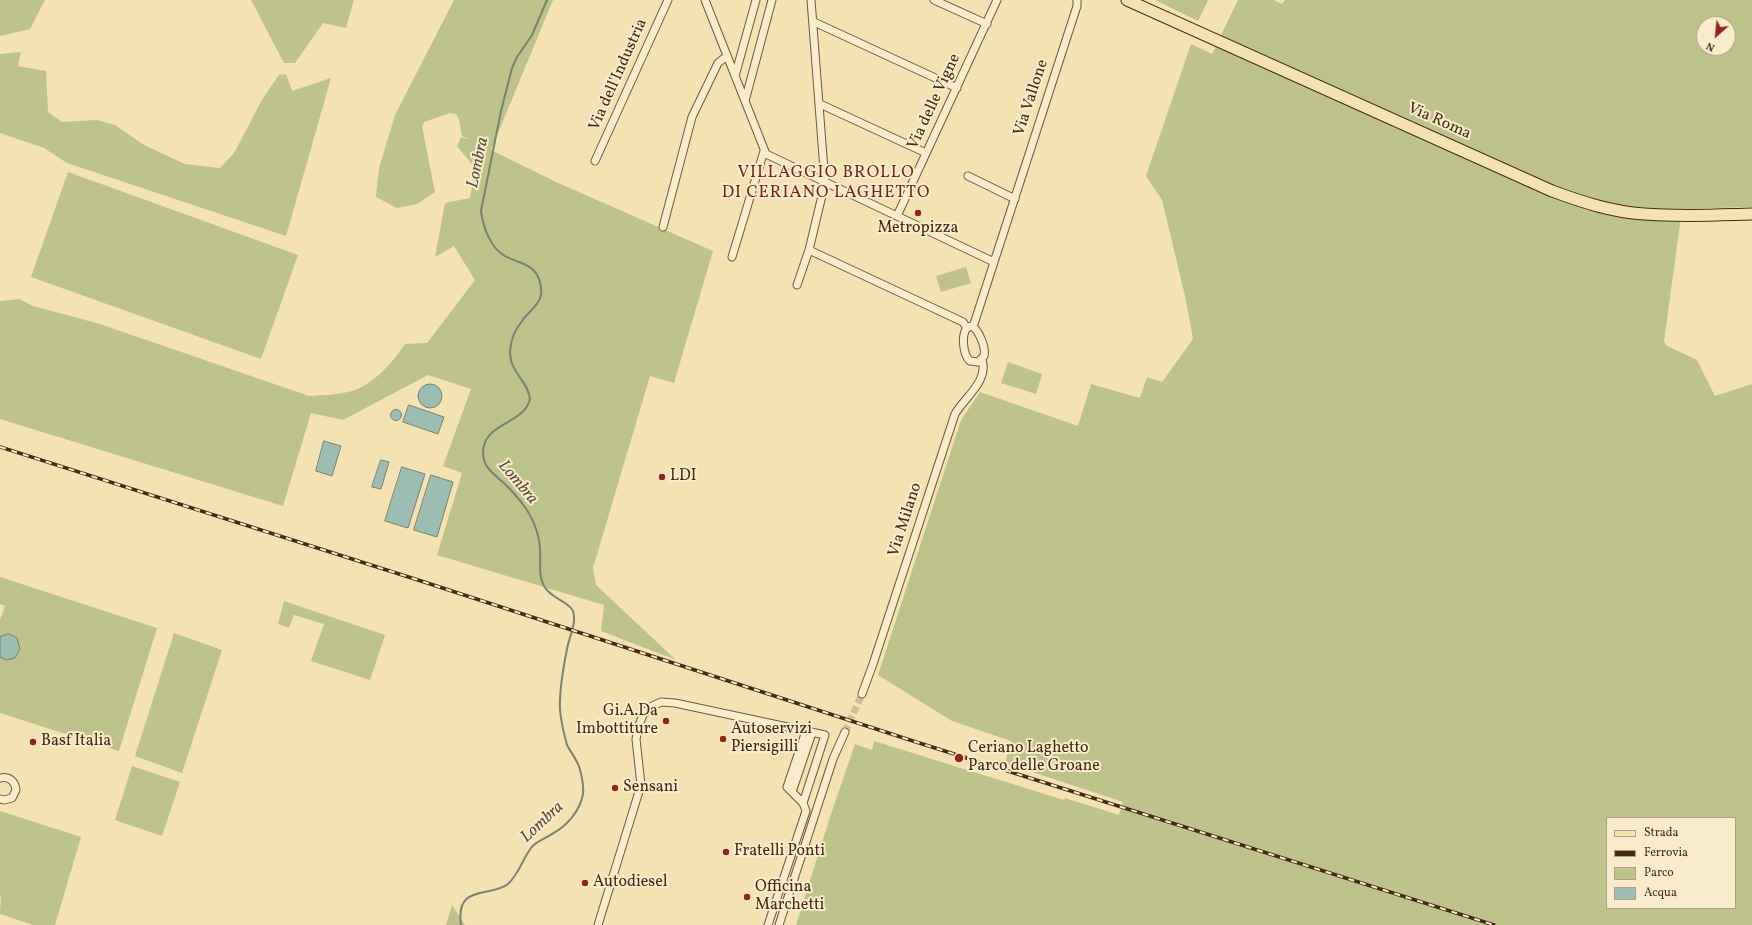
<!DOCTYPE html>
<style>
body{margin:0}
#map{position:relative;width:1752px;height:925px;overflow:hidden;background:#f4e2b2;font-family:Vollkorn,serif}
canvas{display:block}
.legend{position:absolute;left:1606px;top:817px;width:130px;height:92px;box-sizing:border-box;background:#f8eccd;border:1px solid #b19e83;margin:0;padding:5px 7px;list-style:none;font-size:12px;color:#472a14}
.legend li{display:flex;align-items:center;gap:8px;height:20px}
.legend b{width:20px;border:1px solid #b19e83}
.north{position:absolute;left:1696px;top:16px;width:40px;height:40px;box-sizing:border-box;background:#f8eccd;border:1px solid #b19e83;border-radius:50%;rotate:207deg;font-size:11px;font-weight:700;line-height:16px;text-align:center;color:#472a14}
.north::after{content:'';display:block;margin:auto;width:14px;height:18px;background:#8f2418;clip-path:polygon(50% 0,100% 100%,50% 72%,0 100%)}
</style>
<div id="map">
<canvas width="1752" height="925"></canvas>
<ul class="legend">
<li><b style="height:5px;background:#f4e2b2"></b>Strada</li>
<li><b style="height:5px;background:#472a14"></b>Ferrovia</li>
<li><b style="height:11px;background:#bdc38b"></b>Parco</li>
<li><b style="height:11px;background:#9cbdb2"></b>Acqua</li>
</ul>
<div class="north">N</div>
</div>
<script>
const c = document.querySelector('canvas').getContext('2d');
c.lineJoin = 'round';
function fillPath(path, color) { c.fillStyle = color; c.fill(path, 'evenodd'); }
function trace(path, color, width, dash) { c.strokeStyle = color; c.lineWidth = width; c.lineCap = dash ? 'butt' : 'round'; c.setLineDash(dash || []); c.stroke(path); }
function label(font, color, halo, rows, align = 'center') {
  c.font = font + ' Vollkorn,serif'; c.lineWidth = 4; c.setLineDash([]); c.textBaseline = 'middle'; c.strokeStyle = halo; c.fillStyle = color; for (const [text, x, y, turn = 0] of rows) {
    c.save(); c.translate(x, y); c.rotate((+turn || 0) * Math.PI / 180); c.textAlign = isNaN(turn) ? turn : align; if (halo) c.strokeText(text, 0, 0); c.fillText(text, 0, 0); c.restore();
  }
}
fillPath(new Path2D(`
 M0,0H45L30,29L0,36Z
 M251,0H354L346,28L323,23L295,63H284Z
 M454,0H553L491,150L556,182L713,251L674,383L650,376L593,568L596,585L676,660L601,631L604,605L437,555L462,473L443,466L471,389L428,375L343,420L311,413L283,506L0,419V301L19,299L33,306L100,324L309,396C323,395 338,395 352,391C373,385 394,361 405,344L427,343L475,280L454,246L435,257L445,203L470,198L475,168L457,146L461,137L471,140L462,136L459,120L456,114L450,113L424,122L422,126L435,192L417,204L397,208L376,197L379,168L395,115Z
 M1155,0H1208L1198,21Z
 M1238,0H1274L1282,4L1285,0H1752V207L1682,209L1664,342L1667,346L1697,360L1715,396L1752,384V925H796L830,817L855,744L872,750L874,741L1064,800L1065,798L1119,815L1123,802L1005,763L1011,741L952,721L878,675L961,420L980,392L1078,426L1091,384L1140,398L1147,377L1162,382L1193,339L1185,296L1162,200L1146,176L1191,44L1212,54ZM1704,24H1728V48H1704ZM1607,818H1735V908H1607Z
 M21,52L18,66L46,71L48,112L62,122L97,120L115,125L144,145L185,164L220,168L234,153L263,98L279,75L286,74L292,91L331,78L286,236L67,163L44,148L0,133V54Z
 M68,172L298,255L261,359L31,277Z
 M966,267L971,283L941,292L936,276Z
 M1008,362L1042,374L1036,394L1001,383Z
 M0,577L157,628L119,751L0,713V620L5,606L0,604Z
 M284,601L385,635L370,680L311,661L324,624L294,615L289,628L278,624Z
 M174,633L222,650L182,773L135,756Z
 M132,766L180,782L162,836L115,820Z
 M0,811L81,837L55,925H33L0,914L1,897L0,896Z
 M452,905L465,925H446Z`), '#bdc38b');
const water = new Path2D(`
 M418 396a12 12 0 1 1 24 0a12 12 0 1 1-24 0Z
 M409,405L444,417L438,434L403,422Z
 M390.5 415a5.5 5.5 0 1 1 11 0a5.5 5.5 0 1 1-11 0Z
 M324,441L341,446L332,476L316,471Z
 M381,460L389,462L381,489L372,487Z
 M402,467L425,474L408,528L385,521Z
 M431,475L453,482L437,537L414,530Z
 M9,634L17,638L20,649L15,658L6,660L0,657V637Z`);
fillPath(water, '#9cbdb2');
trace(water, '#7a8273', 1);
trace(new Path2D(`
 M461,925C455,883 491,898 508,884C519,874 522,860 531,848C536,841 545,839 552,834C567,826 580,811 583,794C584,785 581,770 577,762C574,756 570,751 567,745C564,734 561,721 560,710C559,690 563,669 567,649C569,637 577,623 573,611C569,601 551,599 544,586C538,576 541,562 540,551C540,534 532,516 522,503C517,497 512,491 507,486C496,475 483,469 483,453C483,422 524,425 530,399C528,378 503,370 512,340C514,333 518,326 522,321C533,306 547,302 539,279C533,263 517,263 505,256C490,248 483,226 481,211L501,111L512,68L517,57L532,35L547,0`), '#7a8273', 2);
trace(new Path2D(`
 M845,732L862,694`), '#d1bd92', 7, [7, 3.5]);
const street = new Path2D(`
 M705,0L766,154L994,262
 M934,0L987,24
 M814,22L957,88
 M735,76L756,0
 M745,101L772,0
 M820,104L926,153
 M595,161L668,0
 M968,176L1015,199
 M897,216L997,0
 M663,227L692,117L718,63L727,56
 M809,250L963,322L967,328
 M732,257L764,151
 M797,285L809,250L825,183L811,0
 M971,326C979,329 986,348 984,356L978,362L970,361C963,355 961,335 967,328Z
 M973,327L1077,6V0
 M862,694L873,664L955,414C964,398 989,381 982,360
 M0,778C9,776 15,781 16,790L12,798L4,800L0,799
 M792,792L812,733
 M598,925L641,785L636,739L639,725L643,715L650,707L661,702L675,703L825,735L803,803
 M768,925L806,811L803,803L787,787L806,731
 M779,925L833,759L845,732`);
const primary = new Path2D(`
 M1127,0L1552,191C1582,202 1612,212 1644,214C1680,217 1716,215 1752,214`);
trace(street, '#72583c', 9);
trace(primary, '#472a14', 13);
trace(street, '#f8eccd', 7);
trace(primary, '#f4e2b2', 11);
const rail = new Path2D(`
 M0,447L418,580L913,741L1494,925`);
trace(rail, '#472a14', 3.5);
trace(rail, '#f8eccd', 2, [6]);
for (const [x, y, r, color] of [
 [918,213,4,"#8f2418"],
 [662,477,4,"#8f2418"],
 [666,721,4,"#8f2418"],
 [723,739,4,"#8f2418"],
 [33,742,4,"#8f2418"],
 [959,758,5,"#8f2418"],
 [615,788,4,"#8f2418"],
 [726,852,4,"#8f2418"],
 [585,883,4,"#8f2418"],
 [747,897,4,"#8f2418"]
]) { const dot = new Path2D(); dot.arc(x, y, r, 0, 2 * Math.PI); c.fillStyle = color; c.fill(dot); trace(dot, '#f8eccd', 1.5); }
label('16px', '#472a14', '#f8eccd', [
 ["Via dell'Industria",619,75,-66],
 ["Via Vallone",1032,98,-72],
 ["Via delle Vigne",935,102,-65],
 ["Via Roma",1439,122,24],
 ["Via Milano",906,520,-72]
]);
label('16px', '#472a14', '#f8eccd', [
 ["Metropizza",918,229,"center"],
 ["LDI",670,477],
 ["Gi.A.Da",658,712,"right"],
 ["Imbottiture",658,730,"right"],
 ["Autoservizi",731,730],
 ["Piersigilli",731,748],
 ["Basf Italia",41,742],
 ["Ceriano Laghetto",968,749],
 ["Parco delle Groane",968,767],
 ["Sensani",623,788],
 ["Fratelli Ponti",734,852],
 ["Autodiesel",593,883],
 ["Officina",755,888],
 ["Marchetti",755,906]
], 'left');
label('italic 17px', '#5c4f3c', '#f8eccd', [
 ["Lombra",479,163,-78],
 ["Lombra",517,483,50],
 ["Lombra",543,823,-43]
]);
c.letterSpacing = '1px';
label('17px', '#7a1f14', '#f8eccd', [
 ["VILLAGGIO BROLLO",826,174],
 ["DI CERIANO LAGHETTO",826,194]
]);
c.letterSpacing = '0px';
</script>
